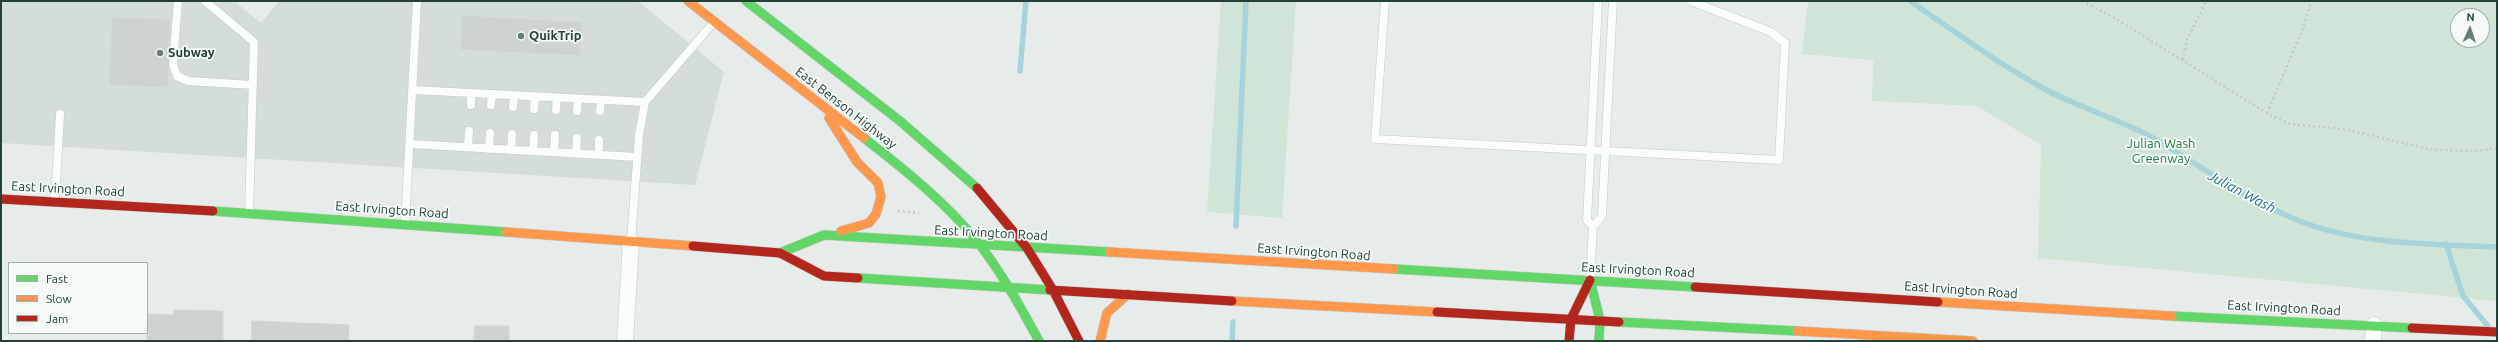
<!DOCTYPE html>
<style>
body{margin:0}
#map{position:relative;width:2498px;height:342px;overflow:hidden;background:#e7ecea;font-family:Ubuntu,sans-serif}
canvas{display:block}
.frame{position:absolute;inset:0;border:2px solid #234139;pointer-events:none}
.legend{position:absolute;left:8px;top:262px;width:140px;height:72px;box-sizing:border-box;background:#f5faf8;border:1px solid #a1b0ac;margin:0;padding:5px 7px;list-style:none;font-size:12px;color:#234139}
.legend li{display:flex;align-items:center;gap:8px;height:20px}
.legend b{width:20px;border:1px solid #a1b0ac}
.north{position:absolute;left:2450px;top:8px;width:40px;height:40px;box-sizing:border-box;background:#f5faf8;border:1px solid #a1b0ac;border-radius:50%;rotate:3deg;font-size:11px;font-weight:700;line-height:16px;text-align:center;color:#234139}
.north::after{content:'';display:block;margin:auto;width:14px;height:18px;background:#687d77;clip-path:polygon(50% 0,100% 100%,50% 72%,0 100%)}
</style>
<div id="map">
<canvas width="2498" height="342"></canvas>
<div class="frame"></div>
<ul class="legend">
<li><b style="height:5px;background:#63d668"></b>Fast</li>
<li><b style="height:5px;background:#ff974d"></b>Slow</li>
<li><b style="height:5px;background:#b3261e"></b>Jam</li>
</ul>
<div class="north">N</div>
</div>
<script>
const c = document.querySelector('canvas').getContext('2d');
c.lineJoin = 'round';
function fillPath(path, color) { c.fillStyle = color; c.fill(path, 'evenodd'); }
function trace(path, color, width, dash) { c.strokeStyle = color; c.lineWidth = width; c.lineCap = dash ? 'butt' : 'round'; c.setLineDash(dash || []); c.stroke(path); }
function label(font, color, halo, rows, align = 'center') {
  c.font = font + ' Ubuntu,sans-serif'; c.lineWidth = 3.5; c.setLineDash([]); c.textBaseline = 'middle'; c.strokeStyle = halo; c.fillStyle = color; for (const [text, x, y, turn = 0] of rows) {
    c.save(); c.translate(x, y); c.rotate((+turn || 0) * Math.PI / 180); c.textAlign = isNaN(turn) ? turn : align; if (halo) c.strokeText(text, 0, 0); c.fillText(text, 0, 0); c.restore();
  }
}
fillPath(new Path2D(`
 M1,1H234L261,23L279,1H638L724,72L695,185L1,143Z`), '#d5ddda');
fillPath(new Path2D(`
 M1221,1H1296L1282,218L1207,212Z
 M1808,1H2497V301L2038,258L2041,145L1977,106L1872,101L1873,60L1802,54ZM2458,16H2482V40H2458Z`), '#d0e5d7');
trace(new Path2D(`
 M1910,1C1954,31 1997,63 2043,88C2083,110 2127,121 2165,145C2213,174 2258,207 2313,226C2371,245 2436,244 2497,247
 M1020,71L1026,1
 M1236,226L1246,1
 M2446,244L2463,296L2488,326
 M1232,341L1233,322`), '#a7d3db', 5.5);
const building = new Path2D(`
 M463,16L581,23L579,55L461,49Z
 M113,18L170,20L167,87L110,84Z
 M174,310L223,311V341H147V314L174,315Z
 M252,321L349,325L348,341H252Z
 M475,326H509V341H474Z`);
fillPath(building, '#ced3d1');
trace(building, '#d0d5d3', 1);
const lane = new Path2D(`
 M178,1L173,64L177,76L188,81L253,85
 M205,1L254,42L249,213
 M1385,1L1375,139L1779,160L1785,43L1771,32L1691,1
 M413,90L645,102
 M471,105V93
 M491,105L492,94
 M513,107L514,96
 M534,109L535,96
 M556,110L557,98
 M577,111L578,99
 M600,111L601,100
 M410,144L637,157
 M468,147L469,131
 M489,149L490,133
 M511,150L512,134
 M533,151L534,135
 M554,152L555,135
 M576,153L577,138
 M599,154V140
 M55,201L60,114
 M405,224L417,1
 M1593,227L1587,220L1598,1
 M631,241L639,135L645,102L714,22
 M1590,280L1593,227L1602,216L1613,1`);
const street = new Path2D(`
 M625,341L631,242
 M2373,341L2374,325`);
const fast = new Path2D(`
 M746,1L900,121L977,188
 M864,138C905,170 948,204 980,245C1003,275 1021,308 1039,341
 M213,211L506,232
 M780,253L824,235L1110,252
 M1394,269L1695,287
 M858,278L1050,290
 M1590,280L1600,320L1599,341
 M2172,316L2412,328
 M1619,322L1797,331`);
const slow = new Path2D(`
 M688,1L864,138
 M829,118L857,162L878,183L881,197L876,214L869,223L841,231
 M506,232L693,246
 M1110,252L1394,269
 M1232,301L1437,312
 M1938,302L2172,316
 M1797,331L1973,341
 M1100,341L1107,313L1128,294`);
const jam = new Path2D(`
 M977,188L1027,248L1053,290L1079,341
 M1,199L213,211
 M693,246L780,253L824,276L858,278
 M1695,287L1938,302
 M1050,290L1232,301
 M1437,312L1619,322
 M2412,328L2497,332
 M1569,341L1571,319L1590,280`);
trace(lane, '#c4c9c7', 9);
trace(street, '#c4c9c7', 17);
trace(fast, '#c2cac7', 10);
trace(slow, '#c2cac7', 10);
trace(jam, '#c2cac7', 10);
trace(new Path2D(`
 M2082,1L2113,17L2270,115L2290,124L2344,129L2433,150L2474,151L2497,148
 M2183,60L2187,40L2206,1
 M2267,113L2303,28L2311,1
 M898,211L919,213`), '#c2cbc9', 2.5, [2, 3]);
trace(lane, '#fbfcfc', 8);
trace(street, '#fbfcfc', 16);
trace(fast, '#63d668', 9);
trace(slow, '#ff974d', 9);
trace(jam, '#b3261e', 9);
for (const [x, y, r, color] of [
 [521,36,4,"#687d77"],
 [160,53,4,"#687d77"]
]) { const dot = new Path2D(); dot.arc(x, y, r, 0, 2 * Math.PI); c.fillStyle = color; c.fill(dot); trace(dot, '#f5faf8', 1.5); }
label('bold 13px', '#234139', '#f5faf8', [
 ["QuikTrip",529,36],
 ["Subway",168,53]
], 'left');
label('13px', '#234139', '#f5faf8', [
 ["East Benson Highway",846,108,38],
 ["East Irvington Road",68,189,3],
 ["East Irvington Road",392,210,4],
 ["East Irvington Road",991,233,3],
 ["East Irvington Road",1314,252,4],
 ["East Irvington Road",1638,270,3],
 ["East Irvington Road",1961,290,4],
 ["East Irvington Road",2284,308,3]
]);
label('13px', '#2c794a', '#f5faf8', [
 ["Julian Wash",2161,144],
 ["Greenway",2161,159]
]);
label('italic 14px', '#1b6d7f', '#f5faf8', [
 ["Julian Wash",2242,192,28]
]);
</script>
